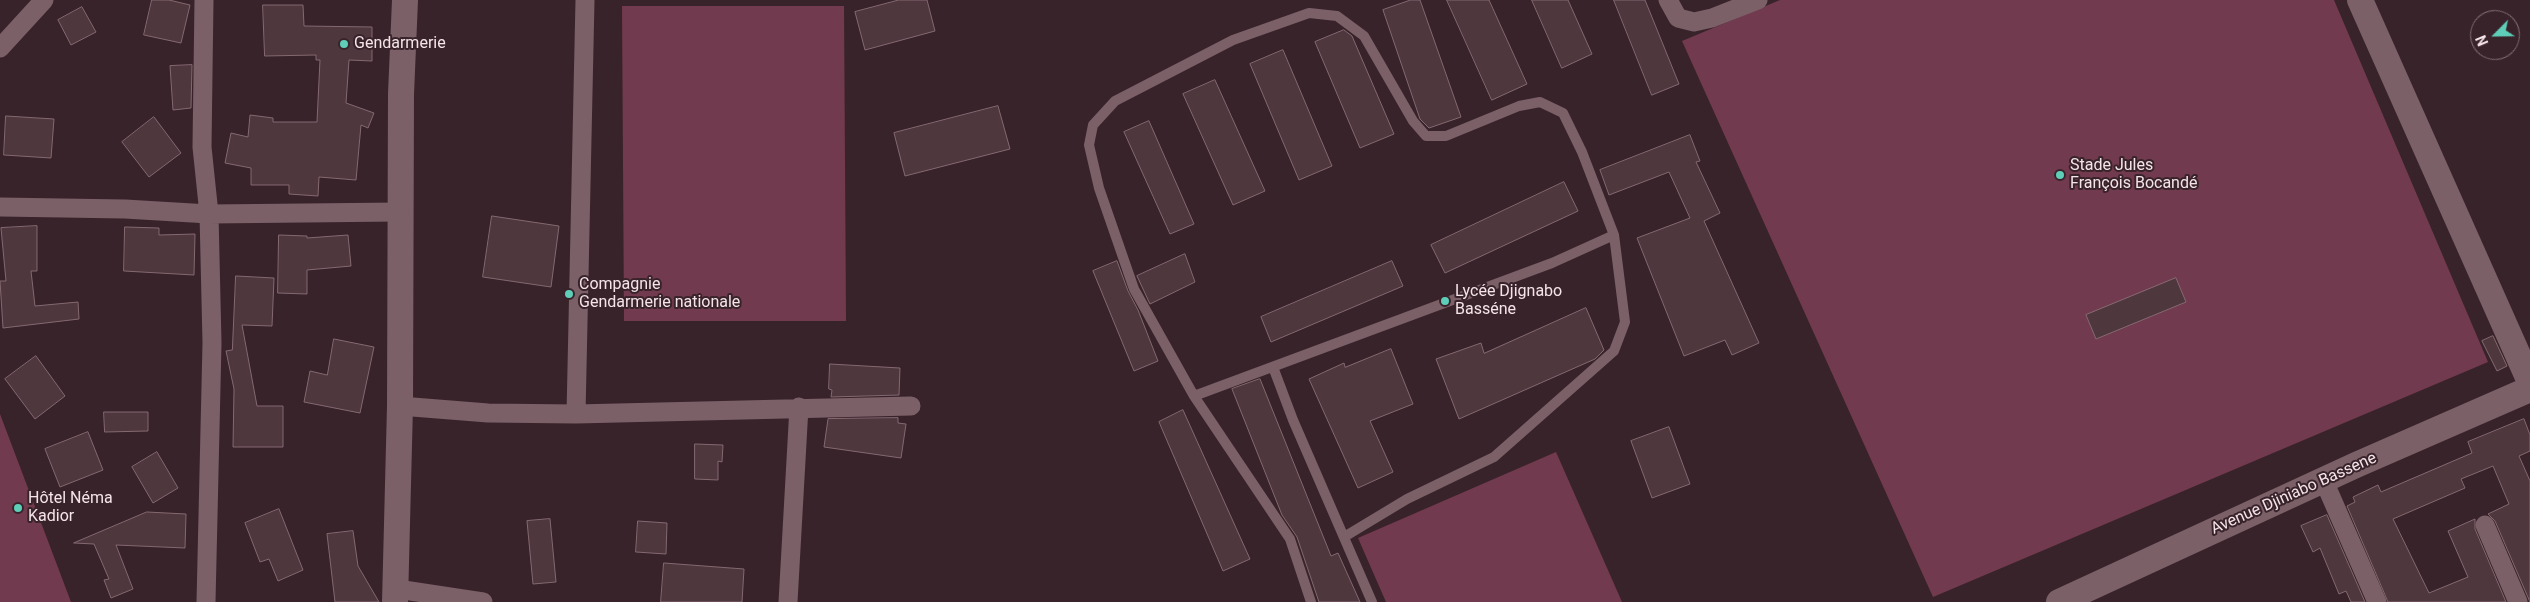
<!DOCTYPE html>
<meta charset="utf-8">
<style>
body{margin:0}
#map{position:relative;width:2530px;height:602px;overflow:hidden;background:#39232a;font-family:Roboto,sans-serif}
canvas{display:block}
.north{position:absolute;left:2470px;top:10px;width:50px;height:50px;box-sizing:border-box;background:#39232a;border:1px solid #847076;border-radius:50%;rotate:247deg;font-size:14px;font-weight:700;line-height:20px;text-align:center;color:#f4e4e9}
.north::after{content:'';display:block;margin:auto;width:18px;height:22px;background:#5eceb8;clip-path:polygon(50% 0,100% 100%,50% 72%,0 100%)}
</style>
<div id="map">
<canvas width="2530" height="602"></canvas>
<div class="north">N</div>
</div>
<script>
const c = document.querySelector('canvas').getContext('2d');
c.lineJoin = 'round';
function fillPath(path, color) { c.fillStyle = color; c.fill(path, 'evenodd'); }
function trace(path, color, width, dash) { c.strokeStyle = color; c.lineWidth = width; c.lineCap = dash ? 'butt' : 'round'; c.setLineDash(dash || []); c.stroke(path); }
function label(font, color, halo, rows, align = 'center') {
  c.font = font + ' Roboto,sans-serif'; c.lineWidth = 4; c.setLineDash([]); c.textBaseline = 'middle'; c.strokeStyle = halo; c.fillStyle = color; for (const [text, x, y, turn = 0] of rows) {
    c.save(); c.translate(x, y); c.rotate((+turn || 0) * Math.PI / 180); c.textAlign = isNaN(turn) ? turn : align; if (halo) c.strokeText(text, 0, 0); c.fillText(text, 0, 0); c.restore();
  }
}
fillPath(new Path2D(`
 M1780,0H2334L2488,362L1933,597L1682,41Z
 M622,6H844L846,321H624Z
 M0,414L71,602H0Z
 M1556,452L1622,602H1386L1358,538Z`), '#723a4e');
const building = new Path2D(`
 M152,0H169L190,5L181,43L144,35Z
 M899,0H927L935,31L865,50L855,12Z
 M1411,0H1420L1461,117L1429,128L1420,119L1383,10Z
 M1447,0H1489L1527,84L1492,100Z
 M1532,0H1568L1592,54L1562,68Z
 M1614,0H1645L1679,84L1652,95Z
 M263,5H303L304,26L372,27V61L349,60L346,103L374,113L368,128L361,125L356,180L319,177L318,196L289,194V185H251V168L225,163L231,133L248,137L250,115L273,118V122H317L320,60H316V55L265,56Z
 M82,7L96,32L71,45L58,20Z
 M1344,30L1352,36L1394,134L1360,148L1315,42Z
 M1283,50L1332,166L1299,180L1250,64Z
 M192,65L191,108L173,110L170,66Z
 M1215,80L1265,191L1233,205L1183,94Z
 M998,106L1010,149L905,176L894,133Z
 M6,116L54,119L51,158L4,155Z
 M154,117L181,153L149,177L122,142Z
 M1149,121L1194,224L1170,234L1124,132Z
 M1690,135L1700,161L1696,162L1720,213L1704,221L1759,343L1732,355L1725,340L1684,356L1637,238L1690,218L1669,172L1609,195L1600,170Z
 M1564,182L1578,211L1445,273L1431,245Z
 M492,216L559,226L551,287L483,277Z
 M37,226V271H31L35,306L78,302L79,319L3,328L0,281H6L1,228Z
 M125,227L159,228V235L195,234L194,275L124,271Z
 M279,235L307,236V238L348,235L351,266L307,270V294L278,293Z
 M1185,254L1195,282L1150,304L1137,276Z
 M1117,261L1128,291L1138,310L1158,361L1134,371L1093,271Z
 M1392,261L1403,286L1271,342L1261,317Z
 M236,276L274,278L272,326L242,325L257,406H283V447H233L234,389L226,351L232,350Z
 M2176,278L2186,302L2096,339L2086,315Z
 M1586,308L1604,350L1595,359L1459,419L1436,359L1481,343L1484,353Z
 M2493,336L2507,366L2497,371L2482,341Z
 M334,339L374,347L360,413L304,402L310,371L327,375Z
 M1391,349L1413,404L1370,421L1393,472L1358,488L1309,379L1344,363L1345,367Z
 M36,356L65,396L35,419L5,379Z
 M830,364L900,368L899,395L831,397L832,390L829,389Z
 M1260,379L1331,556L1338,553L1360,602H1319L1297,537L1282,515L1232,389Z
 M1183,410L1250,559L1223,571L1159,422Z
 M104,412H148V431L105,432Z
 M898,418V423L906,424L901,458L824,447L828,419Z
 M2524,419L2530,435V451L2519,456L2530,481V602L2495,521L2488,514L2509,504L2493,466L2461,479L2465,488L2393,519L2429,593L2468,577L2448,531L2475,519V529L2506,602H2388L2347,506L2355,502L2353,497L2378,485L2381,492L2472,453L2468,442Z
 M1669,427L1690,484L1652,498L1631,441Z
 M88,432L103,470L60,487L45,449Z
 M695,444L723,445L722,462L718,461V480L695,479Z
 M157,452L178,488L153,503L132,467Z
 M279,509L303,570L278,581L269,559L260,562L245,523Z
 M147,512L186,514L185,548L116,545L133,589L111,598L104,580L109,579L94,544L74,543Z
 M2327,515L2365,602H2351L2346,591L2339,594L2320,548L2313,552L2301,526Z
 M550,519L556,582L533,584L527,521Z
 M638,521L667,523L666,554L636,552Z
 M353,531L358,566L379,602H335L327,534Z
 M664,563L744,569L742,602H661Z`);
fillPath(building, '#4f373e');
trace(building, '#846971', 1);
trace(new Path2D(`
 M1273,367L1293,420L1372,602
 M1194,396L1552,263L1614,235
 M1311,602L1290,539L1194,396L1134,289L1099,188L1089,145L1093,125L1115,101L1233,40L1309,13L1337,16L1364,36L1413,121L1426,136H1446L1519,106L1540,102L1563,113L1582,152L1614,235L1625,322L1614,351L1494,457L1407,499L1344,537`), '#7b6068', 10);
trace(new Path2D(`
 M204,0L202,147L209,214L212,343L206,602
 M1668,0L1678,18L1694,22L1712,18L1758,0
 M0,48L44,0
 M0,207L125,209L209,214L399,212
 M400,406L488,413L576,414L911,406
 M576,414L585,0
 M2324,481L2377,602
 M2485,525L2518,602
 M397,589L483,602
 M788,602L799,407`), '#7b6068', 19);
trace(new Path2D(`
 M2360,0L2530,382
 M395,602L400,406L401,94L405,0
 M2059,602L2356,465L2530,389`), '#7b6068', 26);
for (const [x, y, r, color] of [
 [344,44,5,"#5eceb8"],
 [2060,175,5,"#5eceb8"],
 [569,294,5,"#5eceb8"],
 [1445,301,5,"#5eceb8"],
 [18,508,5,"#5eceb8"]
]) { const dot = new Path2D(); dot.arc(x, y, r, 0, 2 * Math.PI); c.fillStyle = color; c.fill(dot); trace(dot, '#39232a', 2); }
label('16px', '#f4e4e9', '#39232a', [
 ["Gendarmerie",354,44],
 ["Stade Jules",2070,166],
 ["François Bocandé",2070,184],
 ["Compagnie",579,285],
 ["Gendarmerie nationale",579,303],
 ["Lycée Djignabo",1455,292],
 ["Basséne",1455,310],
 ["Hôtel Néma",28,499],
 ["Kadior",28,517]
], 'left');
label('16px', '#f4e4e9', '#39232a', [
 ["Avenue Djiniabo Bassene",2294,494,-24]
]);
</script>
